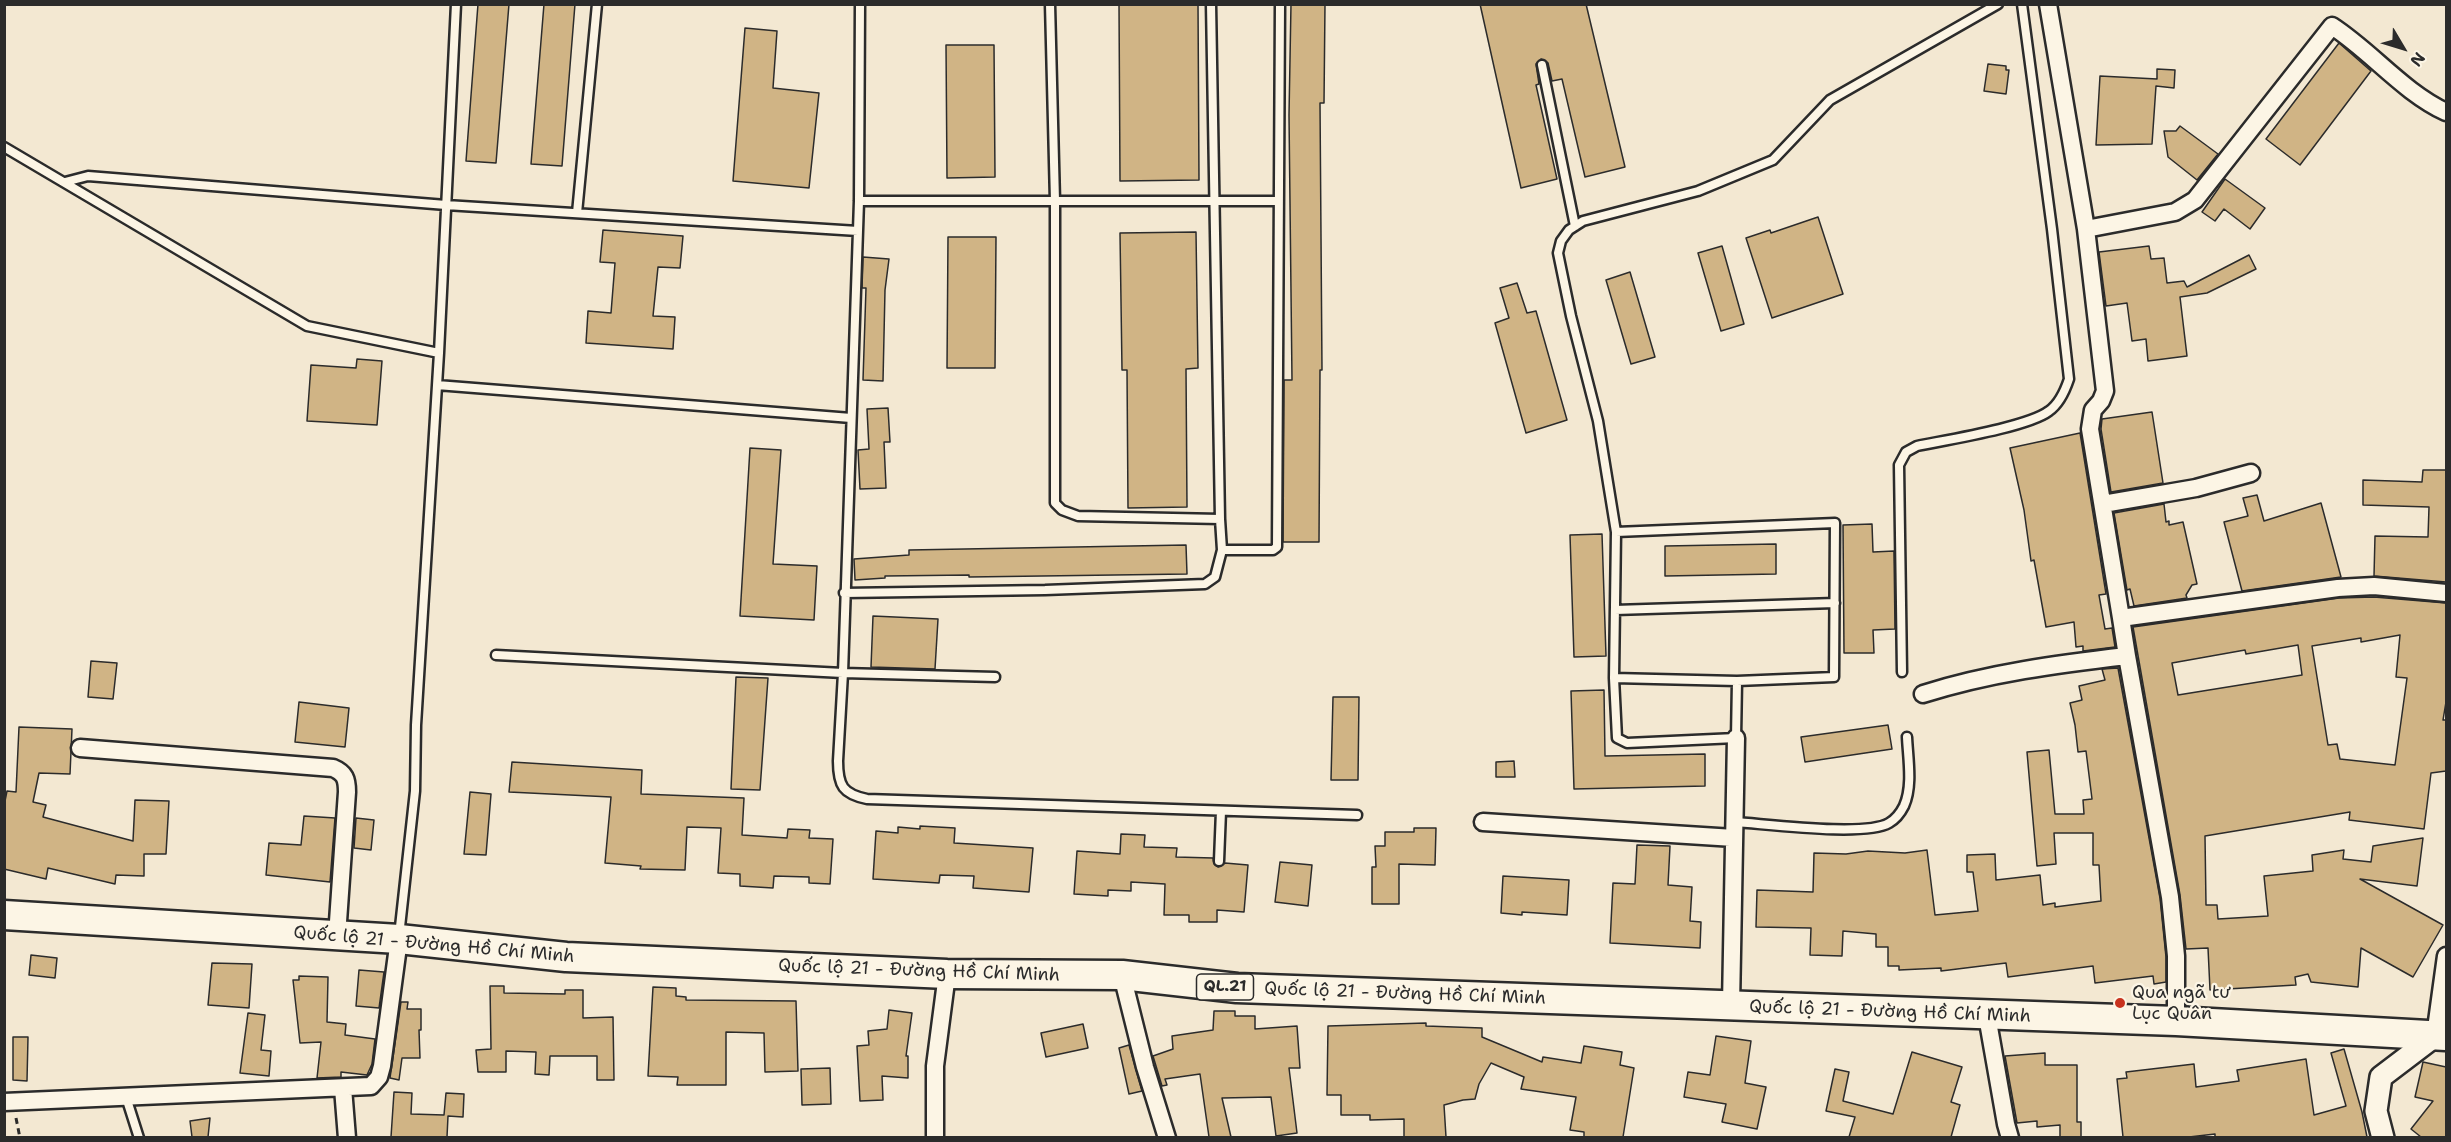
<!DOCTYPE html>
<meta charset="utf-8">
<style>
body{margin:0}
#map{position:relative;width:2451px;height:1142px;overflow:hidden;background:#f3e8d2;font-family:"Shantell Sans",sans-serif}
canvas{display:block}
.frame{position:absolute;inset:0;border:6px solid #2b2b2b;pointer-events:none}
.north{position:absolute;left:2373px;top:18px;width:60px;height:60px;-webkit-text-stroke:4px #fcf5e5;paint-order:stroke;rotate:128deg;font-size:16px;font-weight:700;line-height:24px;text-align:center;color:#2b2b2b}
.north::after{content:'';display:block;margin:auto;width:21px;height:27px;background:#2b2b2b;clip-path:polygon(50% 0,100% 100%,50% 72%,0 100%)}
</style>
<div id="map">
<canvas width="2451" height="1142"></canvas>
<div class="frame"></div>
<div class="north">N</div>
</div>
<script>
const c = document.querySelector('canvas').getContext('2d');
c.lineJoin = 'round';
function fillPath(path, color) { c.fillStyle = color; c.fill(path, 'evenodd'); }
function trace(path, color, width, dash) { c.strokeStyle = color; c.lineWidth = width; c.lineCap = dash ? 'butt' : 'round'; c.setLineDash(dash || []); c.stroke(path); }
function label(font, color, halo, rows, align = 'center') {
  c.font = font + ' "Shantell Sans",sans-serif'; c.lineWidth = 4.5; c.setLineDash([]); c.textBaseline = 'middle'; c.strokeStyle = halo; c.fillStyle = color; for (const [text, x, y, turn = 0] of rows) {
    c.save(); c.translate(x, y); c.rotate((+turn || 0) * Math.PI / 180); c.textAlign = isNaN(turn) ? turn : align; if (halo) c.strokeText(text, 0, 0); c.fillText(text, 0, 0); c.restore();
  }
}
const building = new Path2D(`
 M478,4H509L496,163L466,161Z
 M544,4H575L562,166L531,164Z
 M1119,4H1198L1199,180L1120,181Z
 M1291,4H1325L1324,103H1320L1322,370H1320L1319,542H1283L1284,380H1292L1289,115Z
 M1480,4H1586L1625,167L1585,177L1562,79L1552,81L1548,63L1541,59L1536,64L1539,84L1536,85L1557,179L1521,188Z
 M745,28L777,31L773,88L819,93L809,188L733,181Z
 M2339,43L2371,71L2300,165L2266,139Z
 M946,45H994L995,177L947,178Z
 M1988,64L2006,66V70H2009L2006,94L1984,91Z
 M2157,69L2175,70L2174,88L2156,86L2152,144L2096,145L2100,76L2157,79Z
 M2180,126L2218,154L2197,180L2168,157L2164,131H2176Z
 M2225,179L2265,208L2250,229L2224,209L2215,221L2202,212Z
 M1818,217L1843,294L1772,318L1746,238L1770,230L1771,233Z
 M603,230L683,236L680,268L658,267L653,316L675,317L673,349L586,343L588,311L611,313L615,263L600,262Z
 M1196,232L1198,368L1186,369L1187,507L1128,508L1127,370H1122L1120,233Z
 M948,237H996L995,368H947Z
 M1722,246L1744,324L1721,331L1698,253Z
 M2149,246L2151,259L2164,258L2167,283L2184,281L2187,287L2249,255L2256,269L2207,293L2180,297L2187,356L2148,361L2146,339L2132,341L2127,303L2106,306L2099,252Z
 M863,257L889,259L885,290L883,381L863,380L866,288H862Z
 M1630,272L1655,357L1631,364L1606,280Z
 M1517,283L1527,313L1536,311L1567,420L1526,433L1495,323L1509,318L1500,288Z
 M357,359L382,361L377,425L307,421L311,365L356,368Z
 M888,408L890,442H884L886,488L860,489L858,450L869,449L867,409Z
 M2152,412L2163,483L2111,492L2101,429L2102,419Z
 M2080,433L2106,594L2099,595L2105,629L2112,628L2115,647L2083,651V646L2076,647L2074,622L2046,627L2034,560L2031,561L2024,510L2010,448Z
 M750,448L781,450L773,564L817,566L814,620L740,616Z
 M2423,470H2446V582L2374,576L2375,536L2428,537L2429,507L2363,505V480L2422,482Z
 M2257,495L2264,521L2321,503L2341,577L2242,591L2224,522L2248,516L2243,498Z
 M2164,504L2166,522L2169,521V525L2183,522L2197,584L2192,585L2186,595L2187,598L2134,606L2130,589L2127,590L2114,513Z
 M1872,524L1873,552L1894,551L1895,629L1873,630L1874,653H1844L1843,525Z
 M1602,534L1606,656L1574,657L1570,535Z
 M1776,544V574L1665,576V546Z
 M1186,545L1187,574L969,577V575L885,576V578L855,580L854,559L909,555V550Z
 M2374,597L2446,603V702L2443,720H2446V771L2431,773L2424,829L2349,820L2350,812L2205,836L2206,905H2217L2218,919L2268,916L2264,876L2313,871L2312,855L2344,850L2343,859L2371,862L2373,846L2423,838L2417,886L2360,879L2443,925L2413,977L2361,948L2358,987L2311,982L2308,974L2295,977L2296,985L2210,990L2208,948L2186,949L2180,895L2133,627L2339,598ZM2400,635L2396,677L2407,678L2395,765L2340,759L2337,744L2328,745L2312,646L2361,638V642ZM2298,645L2302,675L2178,695L2172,663L2245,650L2246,654Z
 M873,616L938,619L935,669L871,667Z
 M91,661L117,663L113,699L88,697Z
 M2118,668L2160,898L2166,957V982L2154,984L2153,976L2095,983L2093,966L2008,977L2006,963L1941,971V968L1899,970V966H1888V947H1876V934L1843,931L1842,956L1810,955L1811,928L1756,927L1757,890L1813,892L1814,853L1846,854L1868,851L1905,853L1927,850L1935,915L1978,911L1973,872H1967V855L1995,854L1996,880L2040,875L2043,905L2055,903V907L2101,901L2099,865H2093V833H2054L2056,864L2037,866L2027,752L2049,750L2055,814H2084L2083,800L2092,799L2086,751L2078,752L2075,725L2070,703L2082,700L2079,686L2105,680L2102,669Z
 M736,677L768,678L760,790L731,789Z
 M1604,690L1605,756L1705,754V786L1574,789L1571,691Z
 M1333,697H1359L1358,780H1331Z
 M299,702L349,708L345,747L295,742Z
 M1888,725L1892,749L1805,762L1801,737Z
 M19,727L72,729L70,774L39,773L33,802L46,805L43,817L133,841L135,800L169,801L166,854H144V876L116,875L115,884L48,868L46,879L4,869V806L7,791L16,792Z
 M1514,761L1515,777H1496V762Z
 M512,762L642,770L641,794L744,798L742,835L787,838L788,829L810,830L809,838L833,839L830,884L809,883V877L774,876L773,888L740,886V874L718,873L721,828L687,827L685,870L640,869L641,866L605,863L611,797L509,792Z
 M470,792L491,794L486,855L464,854Z
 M304,816L335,818L330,882L266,875L269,843L301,845Z
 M356,818L374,820L371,850L354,848Z
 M920,826L955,828L954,843L1033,848L1029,892L973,888L974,876L940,875L939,883L873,879L876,831L898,833V827L920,829Z
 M1414,828H1436L1435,865L1399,864V904H1372V867H1376L1375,846H1385V832H1414Z
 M1121,834L1145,835L1144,847L1177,848L1176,857L1213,858L1214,864L1218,867L1225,863L1248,865L1244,912L1217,910V922H1189V915H1164L1165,884L1131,882V891L1108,890V896L1074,894L1077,851L1120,854Z
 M1637,845L1670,846L1668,885L1692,887L1690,921L1701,922L1700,948L1610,943L1613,883L1635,884Z
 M1280,862L1312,865L1308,906L1275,902Z
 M1503,876L1569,880L1567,915L1522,912V915L1501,913Z
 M31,955L57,958L55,978L29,975Z
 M212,963L252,964L249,1008L208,1005Z
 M359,970L384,972L379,1008L356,1006Z
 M299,976L328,977L327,1022L346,1024L345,1035L375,1039L372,1064L367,1075L341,1072V1077L317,1078L321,1042L300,1043L293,980H299Z
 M490,986H504V993L565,994V990H583V1018L613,1017L614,1080H597V1056H550L549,1075L535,1074L536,1052L506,1051V1072H478L476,1050L491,1049Z
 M653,987L676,988V996L686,997V1000L796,1001L798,1071L765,1072L764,1033L726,1032V1085H677L678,1077L648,1076Z
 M401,1002H408L407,1009H421V1030H419L420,1058H402L399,1080L390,1078Z
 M889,1010L912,1013L906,1056H908V1078L882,1076L883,1100L860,1101L857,1046L869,1045L868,1031L887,1029Z
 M1214,1011H1235V1016H1255V1029L1297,1026L1300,1068H1289L1297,1133L1276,1136L1271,1097L1222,1098L1231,1137H1209L1200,1074L1165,1079L1167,1085L1162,1086L1153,1056L1173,1049L1172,1036L1213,1030Z
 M248,1013L265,1015L261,1050L271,1051L269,1076L240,1073Z
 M1426,1023V1026L1482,1028V1037L1542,1062L1543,1057L1581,1063L1584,1046L1622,1052L1620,1065L1634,1068L1623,1137H1584V1132L1570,1130L1576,1097L1521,1089L1524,1077L1491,1063L1479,1084L1475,1099L1463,1100L1444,1105L1446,1137H1404V1119L1370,1120V1115H1341V1095H1327L1328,1026Z
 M1083,1024L1088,1048L1046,1057L1041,1033Z
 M1716,1036L1751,1041L1745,1083L1766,1087L1757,1129L1722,1122L1726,1104L1684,1097L1688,1072L1710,1075Z
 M13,1037H28L27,1081L13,1080Z
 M1129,1045L1142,1091L1129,1094L1119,1048Z
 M2344,1049L2362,1112L2367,1137H2215V1134L2189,1137H2123L2117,1079L2127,1078L2126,1072L2194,1064L2196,1087L2239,1081L2237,1070L2306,1059L2314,1115L2346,1106L2331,1053Z
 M1912,1052L1962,1067L1951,1102L1960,1105L1951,1137H1849L1855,1117L1826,1111L1835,1069L1849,1072L1843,1101L1893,1114Z
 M2045,1053V1065H2077V1122H2081V1137H2060V1125L2037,1127V1121L2017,1123L2005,1056Z
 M2423,1062L2446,1067V1137H2421L2411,1129L2433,1101L2415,1097Z
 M830,1068L831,1104L802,1105L801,1069Z
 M394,1092L412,1093L411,1114L444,1115L446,1093L464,1094L463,1117L448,1116L447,1137H391Z
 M210,1118L208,1137H192L190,1121Z`);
fillPath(building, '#d0b485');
trace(building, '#2b2b2b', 1.5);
const service = new Path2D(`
 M860,4L859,201L843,673L838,761C838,786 843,794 867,799L1357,815
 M1050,4L1055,201V503L1062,510L1078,516L1220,519L1211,4
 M1542,65L1575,226
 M4,147L307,326L439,353
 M65,182L88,176L446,205L858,231
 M859,201H1278
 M577,213L597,4
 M437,385L851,418
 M1220,519L1222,550H1273L1277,547L1280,4
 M1835,523L1834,677L1737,681L1736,738L1627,743L1617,738L1614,678L1616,532Z
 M1616,532L1598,421L1571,316L1558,253L1561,241L1569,230L1583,221L1698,191L1773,160L1830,100L1998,4
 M844,593L1045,590L1205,584L1215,577L1222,550
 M1615,610L1835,603
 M496,655L843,673L995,677
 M1902,672L1899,465L1906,452L1917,446C1946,440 2028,427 2049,411C2059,404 2065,391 2069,379L2052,229L2022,4
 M1614,678L1737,681
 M1735,822C1767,824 1865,837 1889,823C1896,819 1901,812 1904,806C1913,786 1908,759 1907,737
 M1219,861L1221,811
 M399,936L415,791L416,725L439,353L456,4
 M126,1097L139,1138`);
const minor = new Path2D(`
 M2048,4L2086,229L2105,391L2101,401L2093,410L2090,429L2121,618
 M2086,229L2175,212L2195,200L2332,26C2372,52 2403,92 2446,112
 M2103,504L2196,488L2251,473
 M2127,656L2170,897L2176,956V1021
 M1923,694C1989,673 2058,664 2127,656L2121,618L2338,588L2374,586L2446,593
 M80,748L333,768C345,773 347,779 347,792L337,936
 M1483,822L1734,838
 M1122,975L1145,1067L1167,1138
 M1731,1005L1736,738
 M1987,1016L2006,1124L2010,1138
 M2435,1036L2446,956
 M343,1088L347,1138
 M4,1102L371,1086L379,1077L382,1066L399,939
 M935,1138V1066L947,974`);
const tertiary = new Path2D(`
 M2383,1138L2376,1111L2381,1077L2435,1036`);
const trunk = new Path2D(`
 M4,915L399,939L566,957L947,974L1122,975L1237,988L2176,1021L2446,1036`);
trace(service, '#2b2b2b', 13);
trace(minor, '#2b2b2b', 21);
trace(tertiary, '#2b2b2b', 26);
trace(trunk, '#2b2b2b', 33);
trace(new Path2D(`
 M16,1118L20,1138`), '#2b2b2b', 3, [6, 4.5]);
trace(service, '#fcf5e5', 8);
trace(minor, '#fcf5e5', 16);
trace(tertiary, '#fcf5e5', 21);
trace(trunk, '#fcf5e5', 28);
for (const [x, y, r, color] of [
 [2120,1003,6,"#c8321e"]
]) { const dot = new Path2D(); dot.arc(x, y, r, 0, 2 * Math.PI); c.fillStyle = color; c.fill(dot); trace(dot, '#fcf5e5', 2); }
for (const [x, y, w] of [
 [1225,987,57]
]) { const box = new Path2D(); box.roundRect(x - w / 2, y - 13, w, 26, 4.5); c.fillStyle = '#fcf5e5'; c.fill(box); trace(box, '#2b2b2b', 1.5); }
label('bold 16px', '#2b2b2b', null, [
 ["QL.21",1225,987]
]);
label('18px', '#2b2b2b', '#fcf5e5', [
 ["Quốc lộ 21 - Đường Hồ Chí Minh",434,945,5],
 ["Quốc lộ 21 - Đường Hồ Chí Minh",919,971,2],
 ["Quốc lộ 21 - Đường Hồ Chí Minh",1405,994,2],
 ["Quốc lộ 21 - Đường Hồ Chí Minh",1890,1012,2]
]);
label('18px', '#2b2b2b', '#fcf5e5', [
 ["Qua ngã tư",2132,993],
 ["Lục Quân",2132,1014]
], 'left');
</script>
